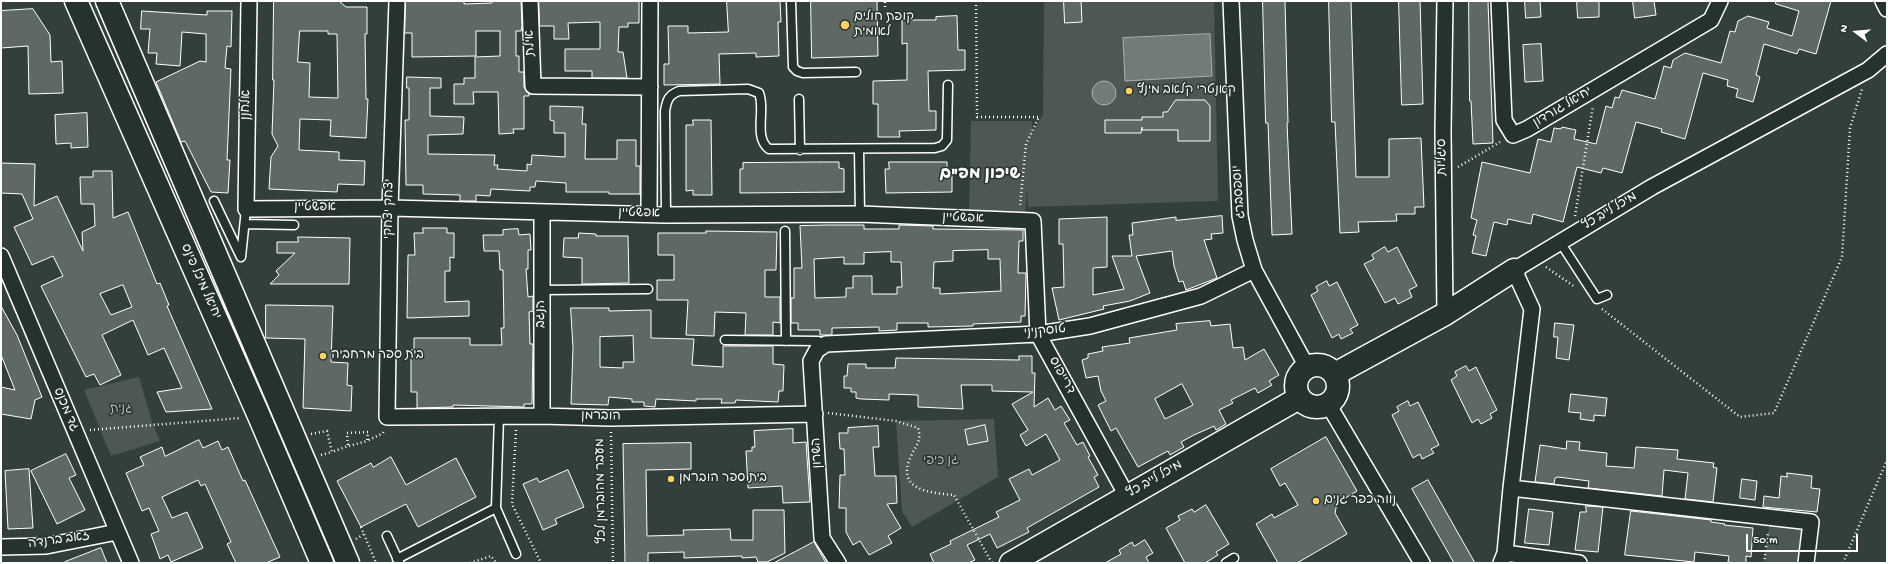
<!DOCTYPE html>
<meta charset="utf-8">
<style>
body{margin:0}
#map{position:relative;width:1888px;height:564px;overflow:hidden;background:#333f3a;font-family:"Gochi Hand",sans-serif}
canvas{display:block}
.frame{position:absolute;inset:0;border:2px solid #fff;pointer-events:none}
.north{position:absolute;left:1836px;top:12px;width:40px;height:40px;-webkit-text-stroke:3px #26332d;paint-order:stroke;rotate:286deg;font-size:11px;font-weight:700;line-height:16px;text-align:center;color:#fff}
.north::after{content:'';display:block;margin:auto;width:14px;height:18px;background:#fff;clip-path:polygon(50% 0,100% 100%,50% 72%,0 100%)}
.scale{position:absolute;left:1746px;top:534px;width:112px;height:18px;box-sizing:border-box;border:2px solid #fff;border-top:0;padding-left:5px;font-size:12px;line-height:14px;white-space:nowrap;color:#fff;-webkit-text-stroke:3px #26332d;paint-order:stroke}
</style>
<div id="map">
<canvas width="1888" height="564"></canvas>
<div class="frame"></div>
<div class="north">N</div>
<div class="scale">50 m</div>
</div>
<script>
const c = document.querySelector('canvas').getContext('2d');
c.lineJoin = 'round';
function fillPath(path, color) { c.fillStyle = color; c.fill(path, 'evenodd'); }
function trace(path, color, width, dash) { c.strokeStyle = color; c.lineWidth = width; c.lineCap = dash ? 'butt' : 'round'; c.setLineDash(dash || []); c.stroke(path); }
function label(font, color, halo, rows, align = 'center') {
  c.font = font + ' "Gochi Hand","Playpen Sans Hebrew",sans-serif'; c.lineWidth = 3; c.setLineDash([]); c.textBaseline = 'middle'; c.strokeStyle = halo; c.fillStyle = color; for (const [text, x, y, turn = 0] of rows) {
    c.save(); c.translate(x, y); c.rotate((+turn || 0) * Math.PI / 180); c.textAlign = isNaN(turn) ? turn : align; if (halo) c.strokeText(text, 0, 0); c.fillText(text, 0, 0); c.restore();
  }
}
fillPath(new Path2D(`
 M1044,1H1214L1218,201L1028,207L1027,189L1025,213H969L971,121H1032V133L1043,115Z
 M139,377L153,425L160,441L111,456L84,390Z
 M994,419L998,477L912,527L902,511L896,421Z
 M1770,517L1811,522L1806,563H1764Z`), '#4d5853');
const water = new Path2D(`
 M1210,34L1212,76L1125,81L1123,38Z
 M1092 93a12 12 0 1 1 24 0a12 12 0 1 1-24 0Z`);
fillPath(water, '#737b78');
trace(water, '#abb0ae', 1);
const building = new Path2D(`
 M274,1H339L346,7H367V34H365L366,99H368L366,138L330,136L331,120L300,119L299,150L339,152V160L365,161L364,185L338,184L337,192L269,189L271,157L278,146L272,134L274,80H273ZM300,31H328V34H337L338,98L309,97L310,63L298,62Z
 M406,1H464V4L492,3V1H521L522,26L521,31H516V56H519V72H524V87L529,94V96H524V129H513L514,133L499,134L498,92H473L474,104H454V84H464V78H475V57L500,56V31H476V56L412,57V33H405Z
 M539,1H639V23H628V27H619L618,52H623L627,78H592V71H565V49H600V22L568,23L569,39H554V26H540Z
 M727,1H780L781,22H778L779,56L756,57V53L719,54L720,84L664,85V64H669L668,26H688V33L728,32Z
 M811,1H877L878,56L812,58Z
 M1064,1H1081L1082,22L1065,23Z
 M1263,1H1285L1288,123H1287L1292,234L1272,235L1268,123H1266Z
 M1329,1H1351L1356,177H1389V139L1421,138L1424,207H1415V214H1396L1397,221L1358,222L1359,232L1340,233L1335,122H1332Z
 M1399,1H1420L1423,104L1402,105Z
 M1469,1H1488L1493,143L1473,144L1471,101H1470Z
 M1525,1H1540L1541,17L1526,18Z
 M1577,1H1599V17L1578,18Z
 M1633,1H1654L1656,15L1635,18Z
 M1776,1H1831L1816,54L1799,49L1797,54L1764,44L1756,75L1760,77L1753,102L1736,97L1738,89L1727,86L1728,80L1703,73L1685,139L1661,132L1662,129L1636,122L1622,173L1603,168L1601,173L1577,167L1563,222L1533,214L1531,224L1508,219L1507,225L1494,222L1486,256L1472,253L1476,236L1473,235L1477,220L1471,218L1482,162L1530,173L1538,139L1551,142L1554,128L1561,129L1562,127L1576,130L1574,139L1596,144L1606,106L1612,108L1615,97L1619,98L1622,90L1655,99L1664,66L1671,68L1673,60L1685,53L1721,63L1730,31L1735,32L1738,21L1748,16L1769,22L1767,28L1792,36L1799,11L1776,4Z
 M33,9L50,35L51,62L62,61L63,93L29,94L28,46L1,48V11Z
 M142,11L207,15V11H232L231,47L227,46L225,68L231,69L227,160H230L228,193L211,192L185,141L181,142L156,82L200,61L206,62V34L182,32L180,66L156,64L157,53H148L150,29H141Z
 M957,16L958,50H965V70L928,71L929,111H936V130L899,131L900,137H878V104H873V81L907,80V43L902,44V20H936V17Z
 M1541,44L1543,81L1525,82L1523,45Z
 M407,77L441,78V88H430V116L464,117L463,134L428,135V154L495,155L494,165H498L497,169L527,171V164L531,165L532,155L565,157V133H554V121L550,120V106L583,107L582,124H586L585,159H617V140H636V166H640V194H609V192H566V183L536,181L535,187H530V191L491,189L490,196L476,195V201H460V195L423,194V185H406L405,120H409V88H407Z
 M1176,100H1205L1210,106V141H1178V130H1142V127L1141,133H1105V120H1142V117H1163V112H1167Z
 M87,113L88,147L71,148V143L56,144L55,115Z
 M693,120H711L712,195H693V190L686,191V125H693Z
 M817,162H839V168L844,169V192L740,193V169H743V163Z
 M889,162H947V169H952V192L886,193L885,169H889Z
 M1,163L35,164L34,206L57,196L83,251L82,232L95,226L94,204H81L80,177H93V171H112L113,218L128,212L157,284L160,283L169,305L167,306L212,409L166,412L157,392L182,388L164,348L148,355L133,320L102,335L121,375L100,385L94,374L86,377L41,286L63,276L53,256L32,265L14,227L33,219L22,194L1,193ZM123,285L132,307L111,315L100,294Z
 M1222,216L1223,233L1211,234L1212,239L1204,240L1217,278L1186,290L1183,281L1179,282L1174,266L1172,251L1136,256L1150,293L1130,301L1103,306L1104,309L1059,320L1052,288L1064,287L1063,244H1059V219L1107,217V267L1093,268V295L1124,289L1112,256H1132L1129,235H1133L1132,223L1176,217V220Z
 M827,225H864V229H899V225L933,226V229L1023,230V241H1019L1018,273H1026L1025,316H1021V322L973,324V326L928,327V323H897V330L879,331V327L832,328V335H820V330H798V323H791V298H794V268H802L800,226ZM988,250V259H1000L1001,291L940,294V288H933L934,262L953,261V251ZM891,252V262H901L902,287H897V294H872V276H853V288H846V297L815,298L814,259L844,257V264H864V253Z
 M423,228H447V233H454V258L450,257V271H445V302L469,301V316L407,318L408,255H415L414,233H423Z
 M518,229L519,235L530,234L531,250H528V269H526L528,297L533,296V311L529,312L530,344H533L532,404H524V407L453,405V407L417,408V392H411V350H414V338H470V345H502L501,328H504L503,270H500L499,251H484L483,235H503V230Z
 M706,231L777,232L776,270H765V297H780V323L773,322V335H745L746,313L715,312L714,336L686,335L688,300H657V280H674V255H658V233H706Z
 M579,233L596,234V236H628L629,283L582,284V258L563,257L564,238H578Z
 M298,237L350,238L349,284H270L279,275L276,271L295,253H277V242H298Z
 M1385,247L1388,252L1397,247L1417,286L1409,290L1412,297L1398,304L1395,298L1385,303L1364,264L1374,259L1372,255Z
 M1327,281L1329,286L1337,282L1358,325L1350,329L1353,333L1341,339L1339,334L1332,338L1311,295L1318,291L1316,287Z
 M266,305L333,306L331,362L348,363L347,385L352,386L351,411L303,408L305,339L266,338Z
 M1,306L17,335L42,397L35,400L31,419L1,414V387L15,390L1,355Z
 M571,308H609V311L651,310V338L694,339L692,365L723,367V346H773V364L784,365L783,391H779L778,402L736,400L735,403H721L722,399H696V401L656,399L655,407L644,406V402H632V399L609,397L608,405L571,404L573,348ZM633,336L634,362H623V368L600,367V337Z
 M1210,321L1211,326L1230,324L1233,348L1243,347L1245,360L1264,349L1279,375L1269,381L1272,385L1258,393L1255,388L1231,400L1233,403L1219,410L1226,424L1216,430L1214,426L1194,435L1181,442L1184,447L1170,455L1168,451L1138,467L1116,428L1111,431L1098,405L1106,401L1101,391L1098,376L1086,378L1082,360L1088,358V354L1103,351L1102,347L1130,343L1129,338L1177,330L1176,324ZM1182,384L1193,405L1165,419L1155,399Z
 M1555,323L1574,325L1569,360L1556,358L1558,337H1554Z
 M1019,356H1032V373H1035L1034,407L1048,398L1055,410L1061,406L1070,420L1064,423L1077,445L1083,442L1090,456L1088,457L1098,475L1094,477L1099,487L1027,528L1029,532L997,548L990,534L967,545L975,560L968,563H934L930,554L951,544L950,541L999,517L996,512L1020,500L1009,479L1029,469L1032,475L1060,460L1046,434L1026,446L1020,435L1028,430L1012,404L1033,392L992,391V385H961L963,409L918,407V395L889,394V400L861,399L856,398V392H851V388H844V376H847L848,364H866V368H895L896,358L1019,360Z
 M1466,366L1469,371L1476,367L1497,410L1490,414L1492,418L1481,424L1478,419L1472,423L1451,380L1457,376L1455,372Z
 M1571,394L1607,398L1605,416L1594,415V421L1580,419L1581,413L1569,412Z
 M1408,401L1410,406L1418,402L1439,445L1431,449L1434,453L1422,459L1420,454L1413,458L1392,415L1399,411L1397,407Z
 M985,425L988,441L968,445L965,430Z
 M878,426L879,447H873L875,476H896L897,503L887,504L901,528L888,536L892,543L869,555L860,541L853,545L846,532V508H839L840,475H845L844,449H840L839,433H848V428Z
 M793,429V443L806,442L810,502L783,503L782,486L748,488L746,451H752V447H755L754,431Z
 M1326,437L1357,491L1337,503L1335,513L1347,534L1297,563H1278L1256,524L1272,514L1274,518L1298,505L1285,483L1280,486L1271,469Z
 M199,440L203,448L218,441L222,450L228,447L243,481L245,480L280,557L266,563H236L227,544L231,542L205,484L201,486L198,480L162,497L172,518L187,512L203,548L171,562L168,555L160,559L151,534L159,531L149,508L142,511L126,473L144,465L140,457L162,447L165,456Z
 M1567,441L1580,442L1579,450L1607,453L1606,466L1634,468L1636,447L1678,450L1677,459L1714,463L1713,467L1717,468L1713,502L1685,499L1688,473L1664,470L1662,496L1588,488L1589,481L1558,477L1555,478L1554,484L1535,482L1540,445L1566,449Z
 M691,443V469L646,470L647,536L684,535L683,530L730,529L731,540H753V510H784L785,553L767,562H758L756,557L742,558V556L684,558V552L648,553V563H625L623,444Z
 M66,454L76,475L69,478L85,510L57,524L31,471Z
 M391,457L406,485L456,458L476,497L418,527L406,504L361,527L337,481L371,463L373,467Z
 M29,469L33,528L8,529L5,471Z
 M568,470L584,507L555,519L557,524L543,530L523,484L537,478L539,482Z
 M1787,473L1812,476L1811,488L1820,489L1817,512L1763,507L1764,496L1779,498L1781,476L1787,477Z
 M1742,479L1757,481L1755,500L1740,498Z
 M1428,480L1475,563H1454L1412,489Z
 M1206,505L1229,544L1216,552L1218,555L1205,563H1185L1166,528L1180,520L1178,516L1192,509L1194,512Z
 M1586,506L1603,507L1598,552L1575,550L1580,512H1586Z
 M1529,509L1553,512L1549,545L1525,543Z
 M1631,511L1711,520V522L1725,524L1724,525L1753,528L1751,557L1746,556V563H1735L1728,562L1729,556L1695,552L1694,562L1625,555Z
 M1145,540L1153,553L1146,557L1149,563H1105L1121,554L1119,550L1132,542L1134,546Z
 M814,542L826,563H774Z
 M101,548L107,563H65V562Z`);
fillPath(building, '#5f6964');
trace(building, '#fff', 1);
const lane = new Path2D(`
 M791,1L793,67L797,71L803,73L856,72
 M799,99L800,150
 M859,149L860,214
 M214,201L241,257L246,209
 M666,215L665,111C667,99 669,95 679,91L748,89L759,93C766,110 753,137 769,149L935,148L942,146L947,140L948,85
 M245,224L294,225
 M785,231L786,341
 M1560,242L1597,299L1607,295
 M542,290L648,289
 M725,340L818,341L826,344
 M496,508L516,554
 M387,536L399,562
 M397,559L496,508L499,416
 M1226,563L1234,558`);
const street = new Path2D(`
 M249,1L246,209L390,208L666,215L860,214L1033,221L1038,334L1127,496
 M397,1L390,208L387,417L542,416L610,418L815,414
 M530,1L533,86L650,87
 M1231,1L1240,216L1245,240L1254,270L1307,367
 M1499,1L1504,120L1513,135L1527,129L1711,20L1720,1
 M1883,1L1887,9
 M542,212V416
 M649,214L650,1
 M1,256L131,563
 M1445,314L1443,131L1445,1
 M1328,404L1422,563
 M1511,488L1532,309L1514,270L1652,187L1868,70L1887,54
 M1,547L46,546L117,532
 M1505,553L1579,563
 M838,563L822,538L811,361L817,350L826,344L1038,334L1090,326L1201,296L1254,270
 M1501,563L1505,553L1511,488L1811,522L1806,563`);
const secondary = new Path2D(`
 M76,1L259,416L322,563
 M107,1L348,563
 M1296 386a21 21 0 1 1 42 0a21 21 0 1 1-42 0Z
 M1335,374L1445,314L1514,270
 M1011,563L1299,398`);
trace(lane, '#fff', 11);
trace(street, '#fff', 18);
trace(secondary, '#fff', 25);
trace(new Path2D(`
 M976,1L977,117H1039L1026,144L1020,206
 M885,7V1
 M1458,167L1500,142
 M1575,216L1593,106
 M1546,267L1575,287
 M1602,309L1740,417L1774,413L1842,257L1850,128L1862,89
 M828,413L896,421L918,428C922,441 916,445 911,456C895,490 930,493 954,495L992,563
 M90,430L241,418
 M516,430L512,504L541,563
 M611,432L613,563
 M311,434L327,431L332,452L348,446L347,433L368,432L367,441L383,433L384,430
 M349,446L367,441
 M321,455L332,452
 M361,527L376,563
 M356,539L364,534
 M470,563L491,556L496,563
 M1764,563L1768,532
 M1843,563L1887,460`), '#fff', 2.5, [1, 3]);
trace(lane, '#26332d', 8);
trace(street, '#26332d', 15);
trace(secondary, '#26332d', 22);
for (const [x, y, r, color] of [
 [845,25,5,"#ffd166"],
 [1129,91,4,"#ffd166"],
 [323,356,4,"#ffd166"],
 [671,479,4,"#ffd166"],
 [1316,501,4,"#ffd166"]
]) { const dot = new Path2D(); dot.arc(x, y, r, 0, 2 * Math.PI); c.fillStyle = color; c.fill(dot); trace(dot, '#26332d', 1.5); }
label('13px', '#fff', '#26332d', [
 ["קופת חולים",854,18],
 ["לאומית",854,33],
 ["קאנטרי קלאב מינץ",1137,91],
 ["בית ספר מרחביה",331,356],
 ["בית ספר הוברמן",679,479],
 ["נווה כפר גנים",1324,501]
], 'left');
label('13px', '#fff', '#26332d', [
 ["אילת",531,43,-92],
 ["אלחנן",247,105,-89],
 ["יחיאל גורדון",1563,108,-31],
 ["סיגליות",1443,157,-90],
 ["יוספסברג",1240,192,-94],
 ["אפשטיין",315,208],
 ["יצחק יצחקי",390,209,-89],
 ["מיכל לייב כץ",1610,212,-31],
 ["אפשטיין",639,214,1],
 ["אפשטיין",963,219,2],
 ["יחיאל מיכל פינס",200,282,66],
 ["הנגב",542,314,-90],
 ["טוסקניני",1045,332,-6],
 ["דרייפוס",1061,376,61],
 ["גד מכנס",65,410,67],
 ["הוברמן",601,417,1],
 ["השרון",818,453,-93],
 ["מיכל לייב כץ",1155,480,-30],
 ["מעבר מהוברמן לכץ",602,491,-91],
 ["זאב ברנדה",59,541,-8]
]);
label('13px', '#b8bcba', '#26332d', [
 ["גנית",121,410],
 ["גן כיפי",941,462]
]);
label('bold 17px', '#fff', '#26332d', [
 ["שיכון מפ\"ם",980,175]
]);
</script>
